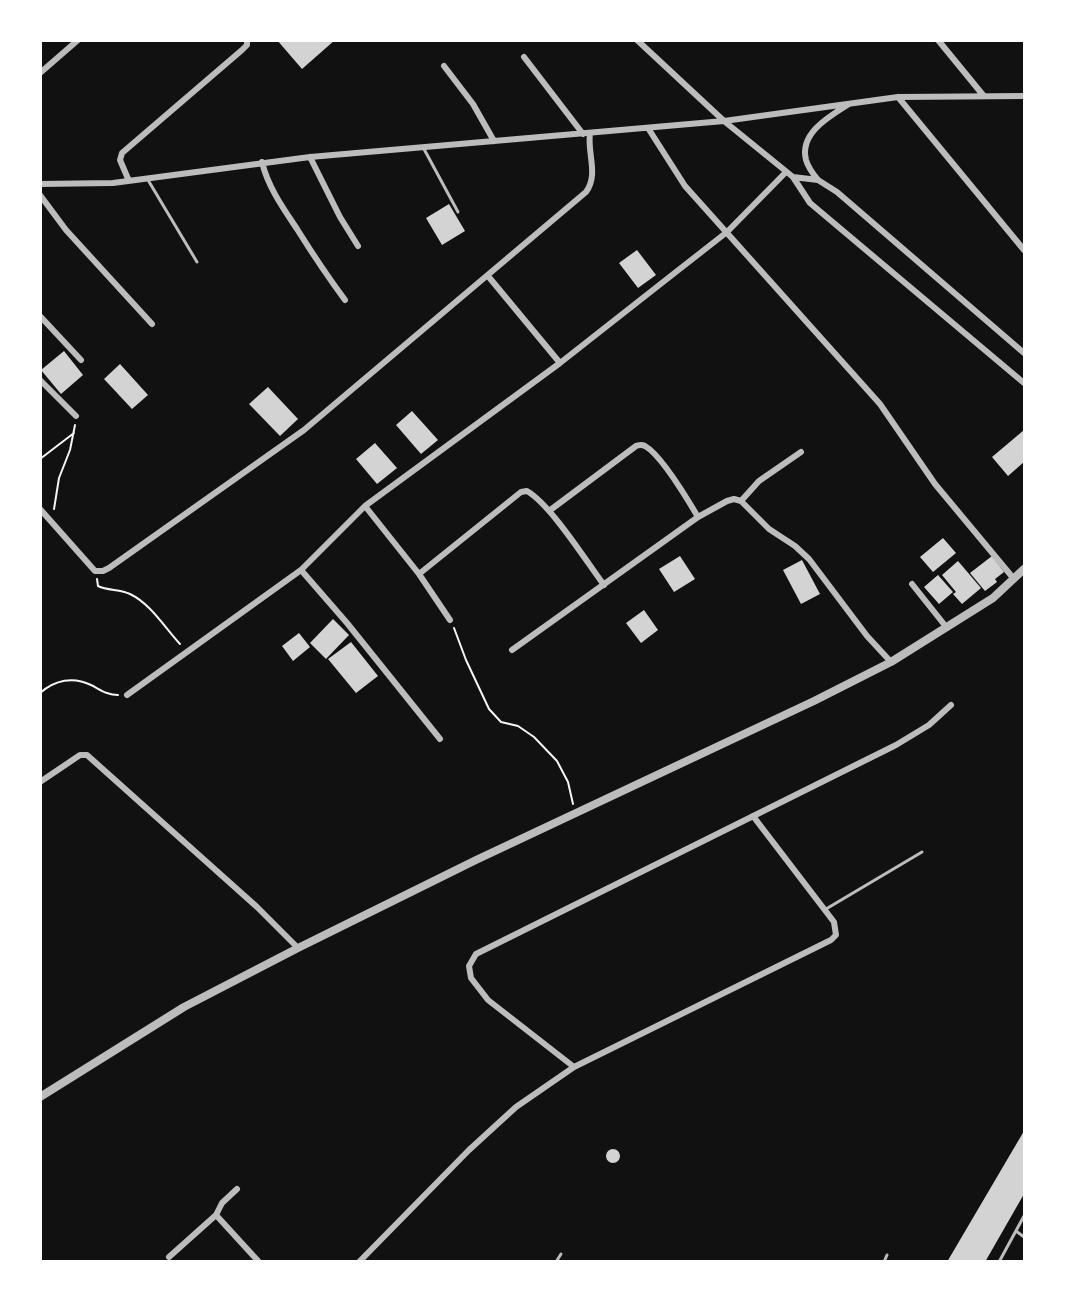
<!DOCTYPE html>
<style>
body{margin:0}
#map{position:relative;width:1065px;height:1302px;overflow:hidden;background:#111;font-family:"Sofia Sans Condensed",sans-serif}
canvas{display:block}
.frame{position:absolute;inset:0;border:42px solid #fff;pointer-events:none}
</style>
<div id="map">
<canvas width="1065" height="1302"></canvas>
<div class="frame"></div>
</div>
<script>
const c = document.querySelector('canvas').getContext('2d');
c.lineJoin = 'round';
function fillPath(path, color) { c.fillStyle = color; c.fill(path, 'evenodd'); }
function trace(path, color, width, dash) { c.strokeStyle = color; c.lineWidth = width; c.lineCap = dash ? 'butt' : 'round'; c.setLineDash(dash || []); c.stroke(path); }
fillPath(new Path2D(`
 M277,40H335L302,69Z
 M449,204L465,231L442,245L426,218Z
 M637,250L656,275L638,288L619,263Z
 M64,351L83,375L61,394L41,370Z
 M120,364L148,395L132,409L104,379Z
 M268,387L298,419L280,436L249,404Z
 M412,411L438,440L421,454L396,425Z
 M1024,430V462L1008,476L992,457Z
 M375,443L397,468L377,484L356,459Z
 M943,538L956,553L933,572L920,557Z
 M680,556L695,579L674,592L659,569Z
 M992,556L1004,572L995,579L997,582L985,591L970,573Z
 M802,560L820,594L801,604L783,570Z
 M958,561L981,588L962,604L953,594L956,592L942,575Z
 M938,575L953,592L939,604L924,587Z
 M644,610L658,630L641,643L626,623Z
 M333,619L349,635L326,659L310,643Z
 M299,633L310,647L293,661L282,646Z
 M351,642L378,676L356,693L328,659Z
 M1024,1131V1194L985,1262H947Z
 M606 1156a7 7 0 1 1 14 0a7 7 0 1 1-14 0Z`), '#d3d3d3');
trace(new Path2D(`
 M40,459L74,433
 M54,509L59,478L70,450L75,425
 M97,579L98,586C108,591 120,589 130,594C151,604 165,628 180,644
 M454,628L466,660L489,709L501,722L518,726L534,737L557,761L568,782L573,804
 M40,693C55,680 73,676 91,685C101,690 107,695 118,695`), '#f5f5f5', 2);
trace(new Path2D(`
 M424,149L458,212
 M148,180L197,262
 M826,909L922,852
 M1016,1231L1024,1237
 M556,1262L561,1254
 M884,1262L887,1255
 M999,1262L1024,1216`), '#bcbcbc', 3);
trace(new Path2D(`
 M637,40L724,121L793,177L810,203L1024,383
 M938,40L983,95
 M524,57L583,134
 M444,66L473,104L494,141
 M40,73L78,40
 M898,97L1024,250
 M648,128L685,186L880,404L935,484L1014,579
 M310,157L340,217L358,246
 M262,162C268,187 283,208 297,229C312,253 328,277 345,300
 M793,177L818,180L837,192L1024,353
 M818,180C813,174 808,167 806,160C799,133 830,116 849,104
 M129,181L120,160L122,153L242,50L247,45V40
 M40,184L113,183L310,157L724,121L898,97L1024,96
 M40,195L66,230L152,324
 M488,276L560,363
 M40,316L81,360
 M40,380L76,416
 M741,501L759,481L801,452
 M365,506L419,574L450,620
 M40,509L95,571H103L109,568L304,430L586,192C599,174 587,154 590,133
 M549,511L636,446C640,445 641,444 645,446C661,455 688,500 698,517
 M301,570L347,623L440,739
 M419,574L521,492L527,491C551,505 586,561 604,585
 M912,584L947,628
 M512,650L698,517L727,501L734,499L741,501L769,529L795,546L809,559L867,636L891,662
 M127,695L301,570L365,506L560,363L658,286L727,232L786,172
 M40,782L80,755H87L257,907L298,948
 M574,1067L488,1000L471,978L469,966L476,954L896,745L929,725L951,705
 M216,1215L259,1262
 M169,1257L216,1215L222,1203L237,1189
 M359,1262L469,1150L516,1107L574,1067L831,940L836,935L834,922L753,816`), '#bcbcbc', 6);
trace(new Path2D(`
 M40,1097L184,1007L298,948L476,860L814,701L891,662L993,598L1024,569`), '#bcbcbc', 8);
</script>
